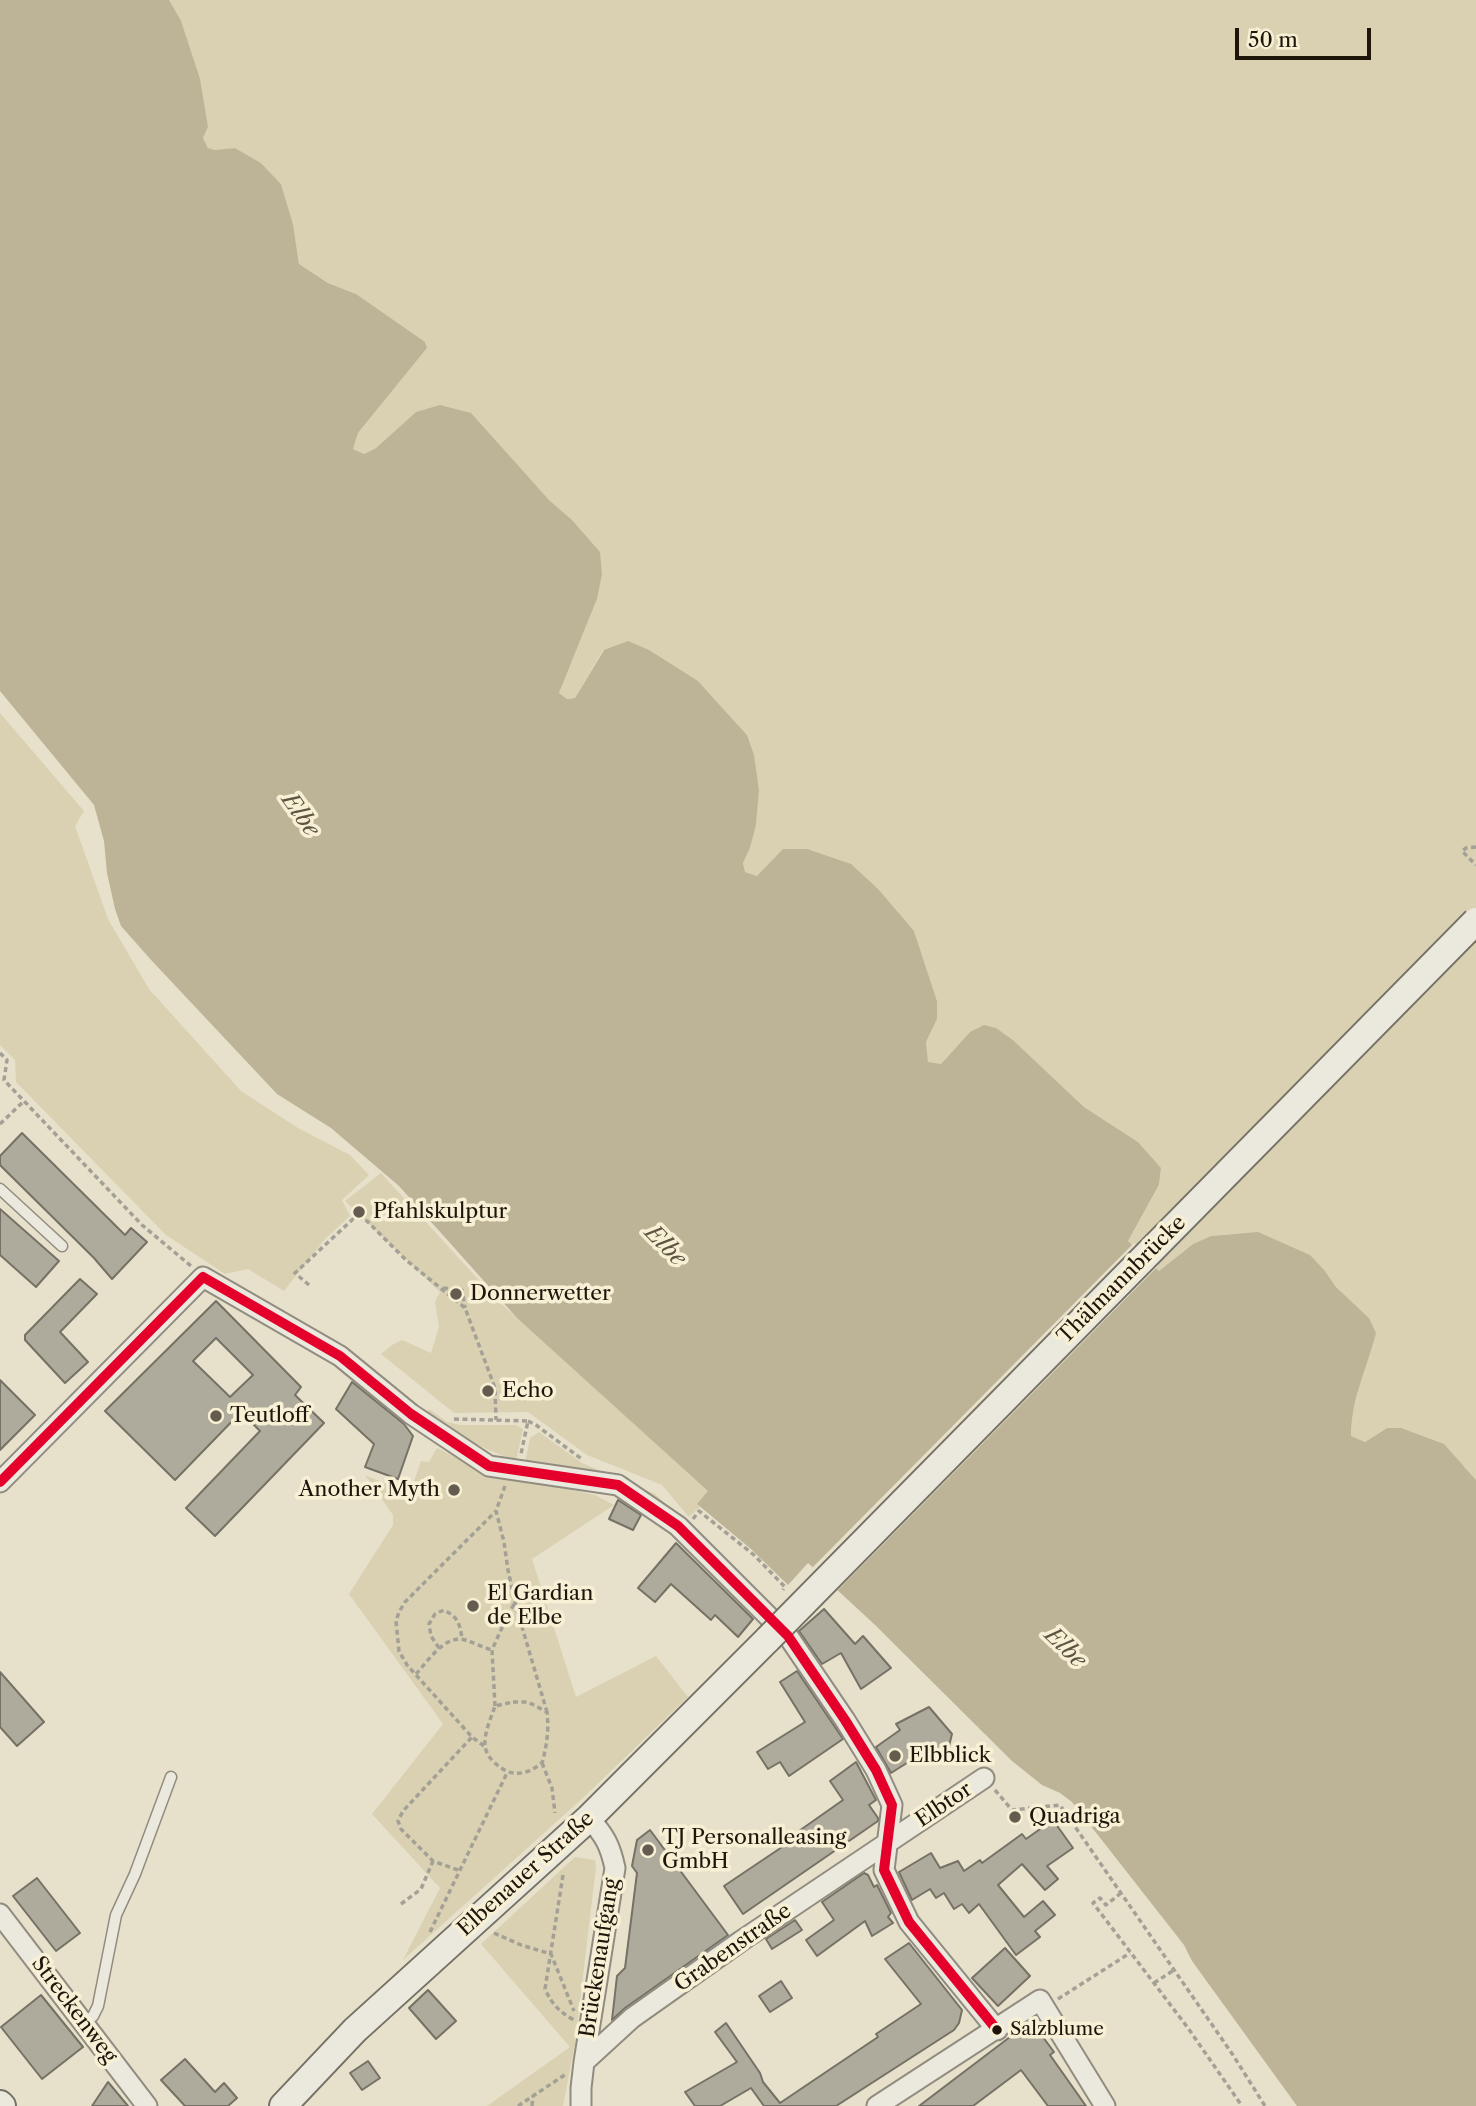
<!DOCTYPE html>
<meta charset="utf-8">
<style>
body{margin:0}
#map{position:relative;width:1476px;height:2106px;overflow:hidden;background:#e7e1cb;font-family:"Libre Caslon Text",serif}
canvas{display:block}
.scale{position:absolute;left:1235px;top:28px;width:136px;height:32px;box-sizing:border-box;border:4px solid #1e150b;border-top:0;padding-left:9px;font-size:21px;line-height:24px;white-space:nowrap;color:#1e150b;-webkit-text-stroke:5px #f7f0d5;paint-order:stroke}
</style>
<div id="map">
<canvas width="1476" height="2106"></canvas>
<div class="scale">50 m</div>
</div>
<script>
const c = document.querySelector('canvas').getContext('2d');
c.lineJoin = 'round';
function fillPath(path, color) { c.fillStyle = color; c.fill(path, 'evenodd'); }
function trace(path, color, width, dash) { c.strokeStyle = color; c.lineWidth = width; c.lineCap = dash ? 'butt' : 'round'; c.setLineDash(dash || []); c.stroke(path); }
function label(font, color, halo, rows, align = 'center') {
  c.font = font + ' "Libre Caslon Text",serif'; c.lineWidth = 7; c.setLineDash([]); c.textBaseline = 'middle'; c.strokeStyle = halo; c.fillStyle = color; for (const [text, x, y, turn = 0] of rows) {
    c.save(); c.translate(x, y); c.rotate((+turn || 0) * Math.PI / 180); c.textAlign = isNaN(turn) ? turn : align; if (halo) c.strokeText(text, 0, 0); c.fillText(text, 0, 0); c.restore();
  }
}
fillPath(new Path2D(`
 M169,0H1476V1480L1464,1466L1387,1428L1365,1442L1350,1436C1351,1416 1356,1400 1361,1380C1366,1361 1366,1338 1369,1318L1336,1287L1325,1271L1231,1234L1211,1236L1193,1244L1159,1271L1128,1241L1159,1186L1161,1169L1138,1142L1084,1107L1014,1041L970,1032L941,1064L927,1062L926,1042L937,1019V1001L914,931L745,872L743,863L750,848L756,825L759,791L747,735L698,681L603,650L575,698L567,699L559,693L597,599L571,519L549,500L513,461L416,412L376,448L364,454L353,449L358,433L427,348L356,294L328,283L299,264L293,224L281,184L261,163L235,148L215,150L208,148L203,138L208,127Z
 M0,713L84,811L75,826L108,919L149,989L241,1091L298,1128L350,1155L369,1175L342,1200L350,1216L325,1239L284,1291L248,1269L225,1274L166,1235L16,1082L15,1060L0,1045Z
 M381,1173L499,1302L716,1492L689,1517L662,1485L587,1455L528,1412L454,1413L381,1354L392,1345L402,1340L431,1353L439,1327L435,1302L440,1292L345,1201Z
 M429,1409L447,1422L460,1425H516L523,1429L516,1461C484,1449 454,1434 426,1414Z
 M539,1432L582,1463L655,1494L666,1504L678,1519L598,1474L575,1467L525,1463L530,1438Z
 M437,1448L496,1477L567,1489L595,1495L614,1505L532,1559L576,1697L656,1656L688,1697L584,1797L403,1960L440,1888L372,1814L443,1724L349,1594L393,1525V1515L365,1475L396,1488L400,1480L413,1484L421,1461L429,1462Z
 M575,1857L595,1860L596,1867L575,2043L563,2106H487L570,2047L481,1944Z`), '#dad1b3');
fillPath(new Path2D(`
 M0,0H169L181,21L200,79L208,127L203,138L208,148L215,150L235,148L261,163L281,184L293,224L299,264L328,283L356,294L425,342L427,348L358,433L353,449L364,454L376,448L416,412L440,405L471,413L549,500L571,519L600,552L602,574L597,599L559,693L567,699L575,698L604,650L628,641L649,650L698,681L747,735L754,755L759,791L756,825L750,848L743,863L745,872L757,876L783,849H807L851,864L878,889L914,931L937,1001V1019L926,1042L928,1062L941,1064L970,1032L984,1025L996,1028L1014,1041L1084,1107L1138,1142L1161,1168L1159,1185L1128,1241L1159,1271L1193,1244L1211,1236L1258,1232L1310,1255L1325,1271L1336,1287L1369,1318L1376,1333C1367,1368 1351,1400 1351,1436L1365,1442L1387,1428H1401L1444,1444L1476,1480V2106H1297L1192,1961L1184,1945L1072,1802L1060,1793L1042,1785L1012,1761L873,1623L808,1563L788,1585L751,1549L697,1504L708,1491L517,1318L399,1186L331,1128L277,1094L152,961L121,926L115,909L107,873L104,841L94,805L0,691Z`), '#bdb498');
fillPath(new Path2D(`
 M1134,1243L1158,1266L835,1593L810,1570Z`), '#e7e1cb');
const building = new Path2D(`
 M22,1133L125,1235L131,1228L147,1242L112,1279L94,1258L0,1165V1156Z
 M0,1209L59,1261L36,1287L0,1255Z
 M80,1279L97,1294L60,1332L88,1362L65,1383L25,1340V1335Z
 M216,1301L301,1387L295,1395L324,1423L215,1536L186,1508L260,1431L241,1412L175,1480L105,1411ZM216,1338L253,1375L230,1397L193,1361Z
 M0,1380L35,1415L0,1450Z
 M352,1382L404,1424L413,1436L398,1479L365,1467L374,1444L336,1409Z
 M618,1500L641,1515L633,1530L609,1519Z
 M676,1543L753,1619L738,1637L715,1615L711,1620L671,1584L655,1602L638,1588Z
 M824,1609L855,1644L863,1636L891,1668L861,1689L841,1653L822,1664L799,1631Z
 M797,1671L843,1739L789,1776L780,1762L768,1769L757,1752L805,1722L780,1682Z
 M0,1672L44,1722L17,1746L0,1727Z
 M929,1707L952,1734L949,1746L928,1760L918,1756L891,1773L876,1747L900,1730L896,1724Z
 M856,1762L876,1800L869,1805L878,1818V1821L743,1914L724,1886L791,1841L789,1838L843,1800L830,1781Z
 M1053,1820L1073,1848L1047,1866L1058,1879L1045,1890L1022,1864L998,1885L1024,1917L1043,1901L1055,1915L1035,1931L1040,1937L1016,1955L979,1904L969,1913L962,1904L954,1909L944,1893L936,1898L930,1889L912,1900L899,1872L931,1853L940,1868L958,1861L964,1871L980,1860L982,1863L1022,1834L1026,1839Z
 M650,1830L728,1935L625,2008L612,2020L617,1976L625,1968L637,1873L632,1866L637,1840Z
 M864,1873L868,1875L874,1887L877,1885L891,1913L888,1917L893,1923L872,1936L865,1921L817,1956L806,1940L834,1920L822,1902Z
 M37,1878L80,1933L56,1951L13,1896Z
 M795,1920L802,1930L772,1949L766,1939Z
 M909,1943L962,2010L959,2023L954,2030L836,2106H764L751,2088L720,2106H695L685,2092L737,2062L715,2032L726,2023L760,2073L763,2082L780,2103L878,2037L876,2034L921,2004L885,1959Z
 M1005,1948L1030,1976L998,2006L972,1978Z
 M781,1981L792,1998L770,2012L759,1996Z
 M428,1990L456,2021L436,2039L409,2008Z
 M41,1995L83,2047L42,2079L1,2027Z
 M1031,2021L1054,2052L1050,2055L1086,2106H1048L1021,2070L973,2106H919Z
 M185,2059L215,2092L224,2083L237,2098L228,2106H185L161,2080Z
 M368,2061L380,2078L362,2090L350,2073Z
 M108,2082L128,2106H92Z`);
fillPath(building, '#afab9c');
trace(building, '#757165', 2);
const lane = new Path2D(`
 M0,1189L62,1246
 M85,2023L93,2016L98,2006L116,1915L135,1874L171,1777`);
const street = new Path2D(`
 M0,1482L203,1277L340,1356L411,1414L489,1466L618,1485L678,1526L788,1636L845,1720L876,1770L892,1805L884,1870L909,1922L997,2030
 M0,1914L147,2106
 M584,2062L632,2018L741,1941L984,1778
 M581,2106V2088L584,2062L615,1868C610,1845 605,1836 589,1818
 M877,2106L1040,2000L1105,2106`);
const secondary = new Path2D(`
 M0,2104L2,2106
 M283,2106L355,2030L589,1818L768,1639`);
trace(lane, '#918c7f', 13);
trace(street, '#918c7f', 23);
trace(secondary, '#757165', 30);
trace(new Path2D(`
 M1476,847L1466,848L1462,851L1476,865
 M0,1053L7,1060L4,1080L142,1225L191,1266
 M0,1124L24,1101
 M309,1285L295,1273L353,1219L360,1218L367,1221L406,1260L465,1308L495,1388L496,1420
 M443,1288L462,1290L465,1308
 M454,1419L528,1421L521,1454
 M528,1421L536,1425L583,1460
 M505,1486L496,1511L504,1542L508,1570L515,1603L547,1712
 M693,1519L699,1511L754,1555L785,1587L783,1590
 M439,1648L431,1636L429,1624L435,1614L444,1610C458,1617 460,1624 462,1639
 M416,1674C428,1661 445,1634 465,1640C474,1643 483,1647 492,1650
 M513,1702H528L547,1712C549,1730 547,1745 542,1763C526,1775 512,1778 496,1764C491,1760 485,1752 485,1745C484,1733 491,1718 495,1706Z
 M495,1706L492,1650L509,1612L515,1603
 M484,1746L472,1737L407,1665L399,1651L396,1621L399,1612L405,1602L496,1511
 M542,1763L552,1788L555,1813
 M995,1790L1012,1810L1060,1805L1233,2055L1265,2106
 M458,1870L433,1861L401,1829L398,1821L403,1811L472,1737
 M563,1875L545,1989C552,2004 559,2012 574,2020
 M1121,1893L1106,1905L1100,1898L1093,1903L1188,2028L1242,2106
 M401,1904L421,1889L433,1861
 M430,1932L507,1773
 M494,1933L521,1945L551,1954L574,2011
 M1154,1983L1174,1970
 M1058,1999L1130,1953
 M518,2106L566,2074
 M532,2106L533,2096`), '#a3a096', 3.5, [5, 3.5]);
trace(lane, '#ebe9dd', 10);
trace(street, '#ebe9dd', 19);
trace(secondary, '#ebe9dd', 26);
const secondaryBridge = new Path2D(`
 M768,1639L1476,921`);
trace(secondaryBridge, '#757165', 30, []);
trace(secondaryBridge, '#ebe9dd', 26);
trace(new Path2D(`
 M0,1482L203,1277L340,1356L411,1414L489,1466L618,1485L678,1526L788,1636L845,1720L876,1770L892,1805L884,1870L909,1922L997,2030`), '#e4002b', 10);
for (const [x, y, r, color] of [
 [359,1212,7,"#645c4e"],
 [456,1294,7,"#645c4e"],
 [488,1391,7,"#645c4e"],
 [216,1416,7,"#645c4e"],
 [454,1490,7,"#645c4e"],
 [473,1606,7,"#645c4e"],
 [895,1756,7,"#645c4e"],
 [1015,1817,7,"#645c4e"],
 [648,1850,7,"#645c4e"],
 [997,2030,6,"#1e150b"]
]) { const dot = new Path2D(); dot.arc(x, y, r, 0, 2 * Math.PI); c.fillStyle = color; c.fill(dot); trace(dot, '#f7f0d5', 2.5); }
label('19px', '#1e150b', '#f7f0d5', [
 ["Salzblume",1010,2030]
], 'left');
label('21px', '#1e150b', '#f7f0d5', [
 ["Pfahlskulptur",373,1212],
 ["Donnerwetter",470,1294],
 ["Echo",502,1391],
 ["Teutloff",230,1416],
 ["Another Myth",440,1490,"right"],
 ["El Gardian",487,1594],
 ["de Elbe",487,1618],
 ["Elbblick",909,1756],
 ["Quadriga",1029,1817],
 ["TJ Personalleasing",662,1838],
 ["GmbH",662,1862]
], 'left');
label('21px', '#1e150b', '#f7f0d5', [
 ["Thälmannbrücke",1122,1280,-45],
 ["Elbtor",944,1805,-34],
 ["Elbenauer Straße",526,1874,-42],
 ["Grabenstraße",733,1948,-35],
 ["Brückenaufgang",600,1958,-81],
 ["Streckenweg",74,2010,53]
]);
label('italic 23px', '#5d5441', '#f7f0d5', [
 ["Elbe",300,815,55],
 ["Elbe",665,1246,46],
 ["Elbe",1065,1648,44]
]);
</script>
